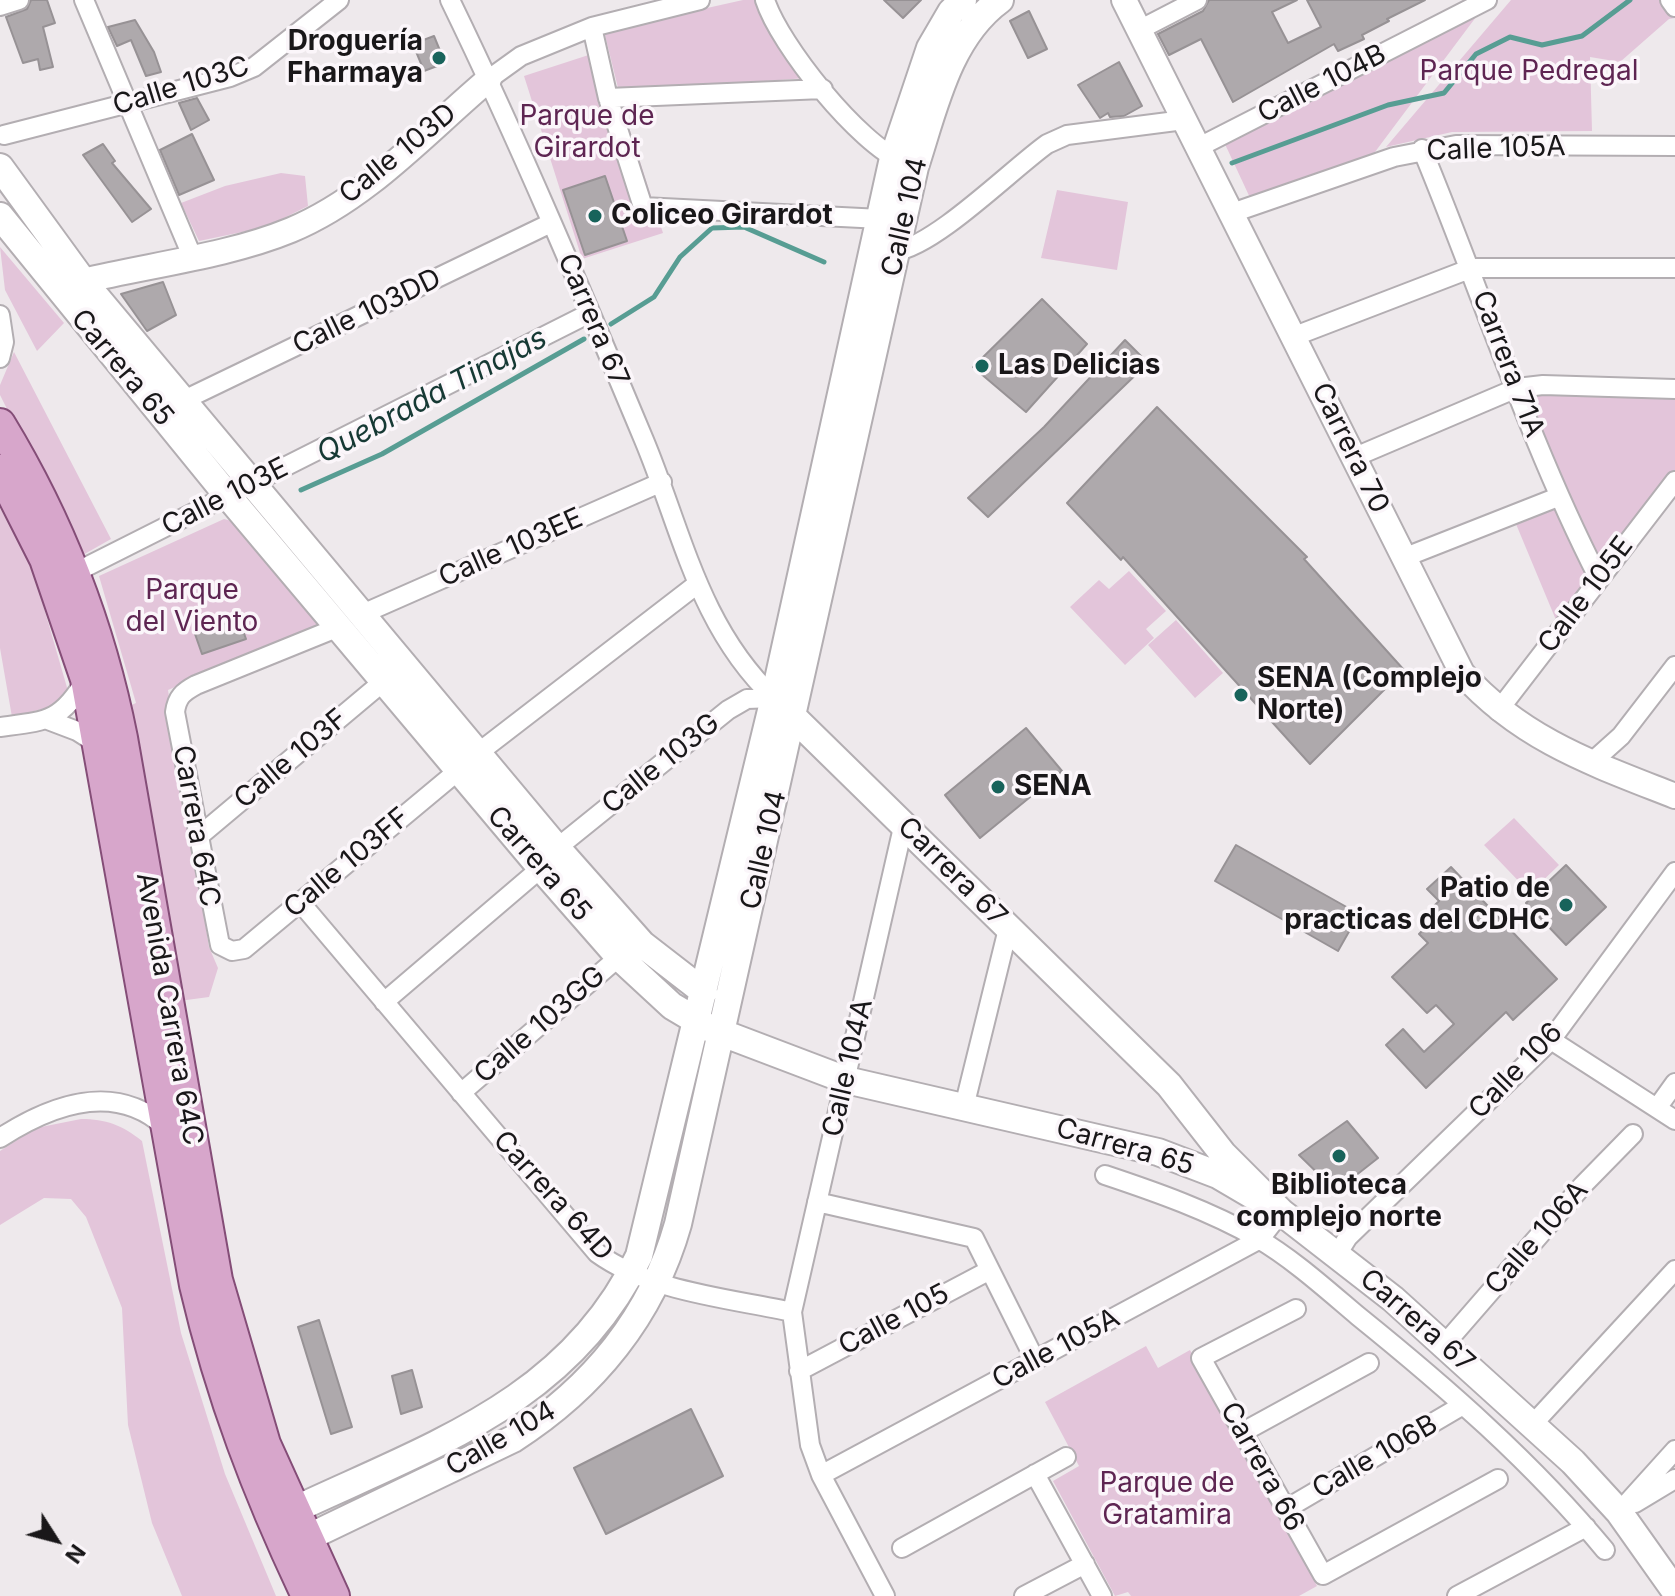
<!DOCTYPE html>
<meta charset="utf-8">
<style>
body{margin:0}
#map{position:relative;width:1675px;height:1596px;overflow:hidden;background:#eee9ec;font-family:Inter,sans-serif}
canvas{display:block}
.north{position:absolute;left:16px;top:1500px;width:80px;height:80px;-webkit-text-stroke:6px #fbf6fa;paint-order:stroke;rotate:126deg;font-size:22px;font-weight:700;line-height:32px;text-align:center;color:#191719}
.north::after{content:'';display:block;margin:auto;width:28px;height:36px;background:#191719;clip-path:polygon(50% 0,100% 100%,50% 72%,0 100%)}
</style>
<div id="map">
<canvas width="1675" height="1596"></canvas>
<div class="north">N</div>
</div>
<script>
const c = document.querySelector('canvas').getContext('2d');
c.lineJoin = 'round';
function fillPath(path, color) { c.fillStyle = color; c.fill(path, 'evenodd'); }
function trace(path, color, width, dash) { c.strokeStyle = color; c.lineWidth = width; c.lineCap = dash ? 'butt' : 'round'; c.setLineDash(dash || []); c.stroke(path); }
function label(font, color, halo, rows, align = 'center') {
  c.font = font + ' Inter,sans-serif'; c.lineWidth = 7; c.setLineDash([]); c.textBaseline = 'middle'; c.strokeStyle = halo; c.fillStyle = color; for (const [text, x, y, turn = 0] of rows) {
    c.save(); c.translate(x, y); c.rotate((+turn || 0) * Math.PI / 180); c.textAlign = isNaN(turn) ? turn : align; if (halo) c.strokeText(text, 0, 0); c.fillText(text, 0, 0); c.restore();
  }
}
fillPath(new Path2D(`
 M743,0H758L772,36L806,78L619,92L604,31Z
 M1511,0H1675V18L1669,19L1620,62L1590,57L1592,131L1452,132L1386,147Z
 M1479,13L1366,164L1252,202L1224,142Z
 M604,50L663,233L582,259L524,76Z
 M281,173L305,176L308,206L266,227L199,241L181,203L225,186Z
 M1057,190L1128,202L1117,270L1041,258Z
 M0,247L64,323L37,351L5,290Z
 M14,352L111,539L81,556L0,395V385Z
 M1557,376L1675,387V470L1556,620L1516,524L1568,503L1517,394Z
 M0,508L31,563L68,691L53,706L12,717L0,648Z
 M224,519L239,523L318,625L168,690L209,947L218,968L209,997L179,1001L127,707L136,703L99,576Z
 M1129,571L1166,611L1146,629L1154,638L1125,665L1070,607L1099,580L1109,589Z
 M1176,620L1223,673L1195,698L1148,645Z
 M1514,818L1559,865L1530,893L1484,845Z
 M81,1119C106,1119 122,1125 142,1141L181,1333L225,1474L276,1596H182L152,1523L128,1425L122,1308L86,1217L71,1199L44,1198L0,1225V1151L36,1128Z
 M1146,1346L1158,1368L1190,1350L1317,1586L1299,1596H1131L1128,1592L1115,1596L1053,1481L1079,1466L1045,1402Z`), '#e3c5da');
trace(new Path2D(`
 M1232,163L1388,105L1444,93L1476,54L1510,37L1542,45L1582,36L1630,0
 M611,324L654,297L680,257L712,228L744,227L824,262
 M301,490L382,454L584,339`), '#579d93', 5);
const building = new Path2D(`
 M31,0H47L55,23L43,27L53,67L40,70L38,59L23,63L6,17L27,9Z
 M884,0H921L903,18Z
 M1209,0H1297L1272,12L1288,43L1321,27L1307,0H1425L1387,19L1389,21L1362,35L1364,39L1338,51L1334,44L1233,102L1201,39L1169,55L1158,34L1203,11Z
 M1029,11L1047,49L1028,58L1010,21Z
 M135,20L154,52L161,72L146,76L131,40L117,46L108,27Z
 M434,36L445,63L424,71L413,44Z
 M1119,62L1142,106L1124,116L1110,117L1108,113L1100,118L1078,85Z
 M197,98L209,120L191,130L179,103Z
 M192,134L214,180L179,195L160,150Z
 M103,144L115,161L112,163L151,209L132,222L83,155Z
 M605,176L627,241L585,255L563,190Z
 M163,282L176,315L147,331L121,294Z
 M1042,299L1087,344L1026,412L973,367Z
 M1125,340L1148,363L988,517L968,498L1044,427Z
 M1157,407L1307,557L1304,559L1404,670L1310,764L1123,557L1121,560L1067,503Z
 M239,619L246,639L202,654L195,634Z
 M1026,728L1062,771L980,838L945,795Z
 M1236,845L1359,914L1338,951L1215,881Z
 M1566,865L1606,907L1566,945L1526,903Z
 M1451,867L1557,979L1513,1020L1506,1012L1426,1088L1386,1045L1403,1029L1424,1052L1454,1024L1436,1005L1427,1013L1392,977L1428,943L1419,934L1426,927L1420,920L1439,901L1427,889Z
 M1347,1121L1378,1158L1336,1191L1299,1155Z
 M319,1320L352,1427L331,1434L298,1327Z
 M412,1370L422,1407L401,1414L392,1376Z
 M691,1409L723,1476L606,1534L574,1468Z`);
fillPath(building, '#aea9ac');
trace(building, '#979295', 2);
const minor = new Path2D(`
 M84,0L192,256
 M450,0C520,144 582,292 644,440C682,531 699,627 774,698
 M765,0C780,46 859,144 903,162
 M1670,0L1675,7
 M0,6L19,0
 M592,27L608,98L643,207L881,219
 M1139,30L1197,0
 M489,79L521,56L592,27L700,0
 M608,98L823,89
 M4,135L230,77L254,67L339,0
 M1199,147L1487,0
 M1422,149C1481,291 1528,440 1598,577
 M1232,213L1394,157L1456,145L1675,146
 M896,251C935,246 1012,169 1047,144L1067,135L1184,120
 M0,315L4,342L0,358
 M1295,336L1472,268H1675
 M182,401L551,223
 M1355,457L1517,388L1543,385L1675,389
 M1403,558L1558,497
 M74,573L590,313
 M360,615L662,482
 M339,627L196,685C183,692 177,697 175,712L220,945L232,951L244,949L459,770
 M1498,711L1675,481
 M48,720L77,731L99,745
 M0,727C46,721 61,722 86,679
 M478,753L696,585
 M1592,762L1621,736L1675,666
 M198,837L384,681
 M557,848L728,710L747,699L774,698
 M300,902L597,1253C651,1292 728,1298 792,1312
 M384,1002L541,868
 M1551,1040L1675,1120
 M461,1093L619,957
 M964,1107L1008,929
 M1657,1108L1675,1083
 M0,1138C51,1105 115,1081 165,1127
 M1105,1175C1156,1192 1210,1211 1257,1238C1293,1259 1326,1289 1358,1316C1446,1387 1533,1463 1605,1550
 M817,1202L974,1238L1035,1360
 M1338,1253L1348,1237L1551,1040L1675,872
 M1296,1309L1201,1358L1323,1575L1498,1479
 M1444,1345L1583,1185L1633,1134
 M799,1371L990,1270
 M1533,1424L1675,1270
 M1243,1432L1369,1363
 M1035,1474L1102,1596
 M821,1475L1260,1239L1281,1212
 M1635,1503L1675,1479
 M1286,1509L1463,1405
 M1619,1512L1675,1450
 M902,1548L1066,1457
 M885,1596L821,1475L810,1445L792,1312L904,823
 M1024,1596L1085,1564
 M1457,1596L1586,1527`);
const tertiary = new Path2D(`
 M1124,0L1462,673C1522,740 1594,764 1675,796
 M83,281C149,265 228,256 291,230C368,198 426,132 489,79`);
const secondary = new Path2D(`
 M0,167L83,281L557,848L642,944L704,992
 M0,216L228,496L541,868L619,957L672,1006L709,1028L846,1080L1158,1152L1218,1175L1281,1212
 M785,709L1169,1085L1223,1154L1281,1212L1393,1299L1573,1462L1619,1512L1675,1591
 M294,1510C430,1446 570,1401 639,1256L774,698L893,158L930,48L951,12L963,0
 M307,1538L513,1439C593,1388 652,1316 678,1224L915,167C934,109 948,38 1000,0`);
const primary = new Path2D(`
 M0,424C59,521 100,627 122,738L217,1280L265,1444L334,1596
 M0,470L45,559L86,679L195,1285C221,1396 258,1493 307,1596`);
trace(minor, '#b3aeb2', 22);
trace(tertiary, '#b3aeb2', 28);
trace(secondary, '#b3aeb2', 30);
trace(primary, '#844d77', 34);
trace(minor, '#fff', 18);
trace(tertiary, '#fff', 24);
trace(secondary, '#fff', 26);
trace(primary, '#d7a6cb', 30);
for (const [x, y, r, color] of [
 [439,58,8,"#18635b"],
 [595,216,8,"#18635b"],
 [982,366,8,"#18635b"],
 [1241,695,8,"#18635b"],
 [998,787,8,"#18635b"],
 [1566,905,8,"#18635b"],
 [1339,1156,8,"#18635b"]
]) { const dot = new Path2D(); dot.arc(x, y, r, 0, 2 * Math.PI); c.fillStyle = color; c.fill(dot); trace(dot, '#fbf6fa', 3); }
label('bold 28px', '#191719', '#fbf6fa', [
 ["Droguería",423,42,"right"],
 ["Fharmaya",423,74,"right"],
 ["Coliceo Girardot",611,216],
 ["Las Delicias",998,366],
 ["SENA (Complejo",1257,679],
 ["Norte)",1257,711],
 ["SENA",1014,787],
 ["Patio de",1550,889,"right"],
 ["practicas del CDHC",1550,921,"right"],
 ["Biblioteca",1339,1186,"center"],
 ["complejo norte",1339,1218,"center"]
], 'left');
label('28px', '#5e2552', '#fbf6fa', [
 ["Parque Pedregal",1529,72],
 ["Parque de",587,117],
 ["Girardot",587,149],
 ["Parque",192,591],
 ["del Viento",192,623],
 ["Parque de",1167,1484],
 ["Gratamira",1167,1516]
]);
label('28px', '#191719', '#fbf6fa', [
 ["Calle 104B",1322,84,-27],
 ["Calle 103C",181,86,-17],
 ["Calle 105A",1496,149,-2],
 ["Calle 103D",398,154,-39],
 ["Calle 104",905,217,-77],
 ["Calle 103DD",367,312,-26],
 ["Carrera 67",593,320,67],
 ["Carrera 71A",1508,364,69],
 ["Carrera 65",122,368,50],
 ["Carrera 70",1350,448,64],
 ["Calle 103E",225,497,-27],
 ["Calle 103EE",511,548,-24],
 ["Calle 105E",1586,595,-53],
 ["Calle 103F",291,759,-40],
 ["Calle 103G",661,764,-39],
 ["Carrera 64C",196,826,80],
 ["Calle 104",764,850,-77],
 ["Calle 103FF",347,863,-40],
 ["Carrera 65",539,864,49],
 ["Carrera 67",952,872,45],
 ["Avenida Carrera 64C",169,1009,80],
 ["Calle 103GG",540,1025,-41],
 ["Calle 104A",848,1068,-77],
 ["Calle 106",1516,1071,-46],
 ["Carrera 65",1125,1147,16],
 ["Carrera 64D",553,1196,48],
 ["Calle 106A",1537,1238,-49],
 ["Calle 105",894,1320,-28],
 ["Carrera 67",1417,1321,41],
 ["Calle 105A",1056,1349,-28],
 ["Calle 104",501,1439,-30],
 ["Calle 106B",1375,1457,-30],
 ["Carrera 66",1262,1467,61]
]);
label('italic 30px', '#163934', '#fbf6fa', [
 ["Quebrada Tinajas",432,396,-28]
]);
</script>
